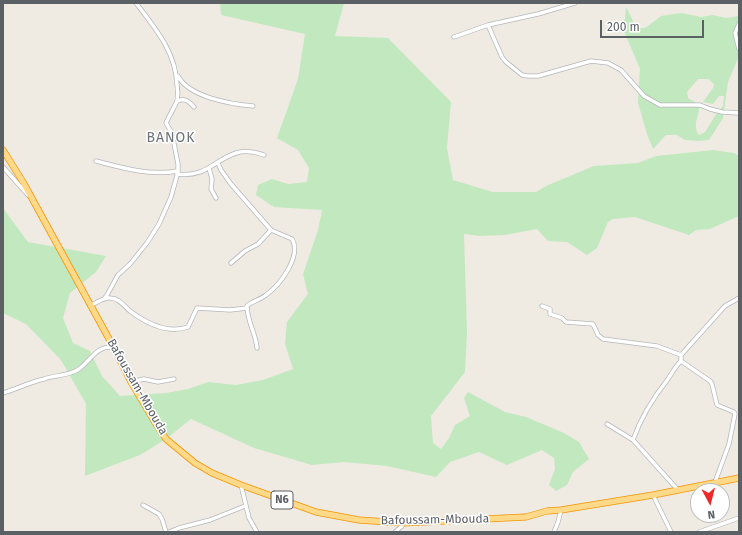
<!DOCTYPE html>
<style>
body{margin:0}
#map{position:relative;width:742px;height:535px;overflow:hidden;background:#efebe3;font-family:"Fira Sans",sans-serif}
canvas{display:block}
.frame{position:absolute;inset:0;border:4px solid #5b6065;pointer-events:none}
.north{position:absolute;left:690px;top:483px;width:40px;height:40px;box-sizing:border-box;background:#fff;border:1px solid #bdbfc1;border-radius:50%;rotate:173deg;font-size:11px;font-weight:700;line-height:16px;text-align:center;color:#5b6065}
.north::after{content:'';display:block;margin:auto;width:14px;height:18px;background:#f02928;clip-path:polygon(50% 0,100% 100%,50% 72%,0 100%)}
.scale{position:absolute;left:600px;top:20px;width:104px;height:18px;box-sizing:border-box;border:2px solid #5b6065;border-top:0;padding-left:5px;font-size:12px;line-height:14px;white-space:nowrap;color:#5b6065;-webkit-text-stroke:3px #fff;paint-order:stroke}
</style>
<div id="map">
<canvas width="742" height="535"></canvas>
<div class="frame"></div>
<div class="north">N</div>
<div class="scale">200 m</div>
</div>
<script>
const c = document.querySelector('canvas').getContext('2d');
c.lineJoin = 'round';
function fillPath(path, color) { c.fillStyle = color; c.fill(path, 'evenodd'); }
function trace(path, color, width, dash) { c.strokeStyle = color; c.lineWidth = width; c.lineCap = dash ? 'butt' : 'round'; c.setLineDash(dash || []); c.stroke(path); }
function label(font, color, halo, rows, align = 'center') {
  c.font = font + ' "Fira Sans",sans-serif'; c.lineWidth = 3; c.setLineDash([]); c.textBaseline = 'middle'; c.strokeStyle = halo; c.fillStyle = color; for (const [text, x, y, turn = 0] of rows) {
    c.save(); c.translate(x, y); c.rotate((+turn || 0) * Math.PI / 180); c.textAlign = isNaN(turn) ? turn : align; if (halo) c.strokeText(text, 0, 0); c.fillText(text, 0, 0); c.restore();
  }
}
fillPath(new Path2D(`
 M220,3H344L335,36L388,38L451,102L447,148L453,180L493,192H536L546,186L594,166L638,163L656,156L713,150L734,153L739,156V216L710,229L696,230L689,235L635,217L613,219L608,222L597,248L587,255L567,242L548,241L537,229L505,235L480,236L464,234L467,332L465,372L431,416L433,443L441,449L449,438L455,425L470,416L464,398L468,392L505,412L526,417L564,433L579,442L589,459L573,472L567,485L556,491L549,485L555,469L554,458L542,450L507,465L479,452L450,462L436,477L387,466L344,462L312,465L254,448L191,419L166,439L140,455L85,476L86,404L61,360L26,324L3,313V208L28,242L106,256L96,272L70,293L63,318L73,343L90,351L102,376L120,396L166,393L188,389L208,382L236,385L263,380L293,369L285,344L287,322L308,294L303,274L318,230L322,210L274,207L256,195L258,185L272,179L288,184L307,182L309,168L298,150L277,138L298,79L305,34L221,15Z
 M626,7L634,23L639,28H645L661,16L674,14L682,13L701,17L713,15L726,18L739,16V56L728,82L723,118L709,140L699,141L685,140L677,135H666L653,149L647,134L638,103L640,69L621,24L625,19ZM698,79H708L714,84L713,88L703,102L713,104L719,96H724L723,106L715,116L705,132L699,135L697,132C696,128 695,123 697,119C701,104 701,106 688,98L687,92Z`), '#c2e8bf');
const minor = new Path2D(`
 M739,24L735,33L739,49
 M488,25L502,57L506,62L522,75L528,76H538L591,61L608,63L621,70L644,96L660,105H700L710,109L722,112L739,113
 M454,37L488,25L538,14L575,3
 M178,76C189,97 230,104 253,106
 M177,101C186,98 188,101 194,107
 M96,161C123,168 150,176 178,171
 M218,163L221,170L231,184L271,230L292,239C302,256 280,285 266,295C260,300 252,301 247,306C247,321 256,334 257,348
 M3,167L28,195
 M209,168L212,179L211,189L216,198
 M177,174C206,178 214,160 236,153C245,150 255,152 264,155
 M231,263L245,251L258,244L271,230
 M104,299L107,295L118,275L130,264L147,243L159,224L171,197L178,172V164L172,133L166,123C169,116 175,106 177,101C178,96 178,90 177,85C176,52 155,28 136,3
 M90,306C96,303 103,297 110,298C119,298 124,306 130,311C146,323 168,334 188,327L197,308L230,310L247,308
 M542,306L550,309V314L562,318L566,322L593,324L598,335L603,339L657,346L681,355
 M681,361L710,381L712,384L717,405L734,412L735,414L729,444L715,482
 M131,382L144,379L158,382L174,379
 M3,393C17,389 30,382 44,379C55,375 69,376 79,369C90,361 99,343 114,348
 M607,424L633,440L678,490
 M633,440C641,417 653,398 668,379C672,373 675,367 681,361V355L725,306L739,298
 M241,485L249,518L257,532
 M653,495L671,532
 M143,505L159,514L162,519L166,532
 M169,532L179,528L210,520L245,506
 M395,532L402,526V523
 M554,532L558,522L561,510
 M699,532L739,518`);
const highway = new Path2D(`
 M3,150L23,182L114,348L131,382L153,419L166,439L195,463L212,473L241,485L316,512L359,520L402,523L526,517L547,511L561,510L653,495L739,478`);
trace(minor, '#b4b7bb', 5);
trace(highway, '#f29500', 7);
trace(minor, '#fff', 3.5);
trace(highway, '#ffd98a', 5.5);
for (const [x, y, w] of [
 [282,500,22]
]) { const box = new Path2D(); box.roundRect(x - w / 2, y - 9, w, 18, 3); c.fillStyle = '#fff'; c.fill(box); trace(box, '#5b6065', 1); }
label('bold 11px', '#5b6065', null, [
 ["N6",282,500]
]);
label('12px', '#5b6065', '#fff', [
 ["Bafoussam-Mbouda",137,387,60],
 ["Bafoussam-Mbouda",435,520,-1]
]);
c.letterSpacing = '1px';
label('14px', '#6c7277', '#fff', [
 ["BANOK",171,138]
]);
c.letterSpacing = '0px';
</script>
